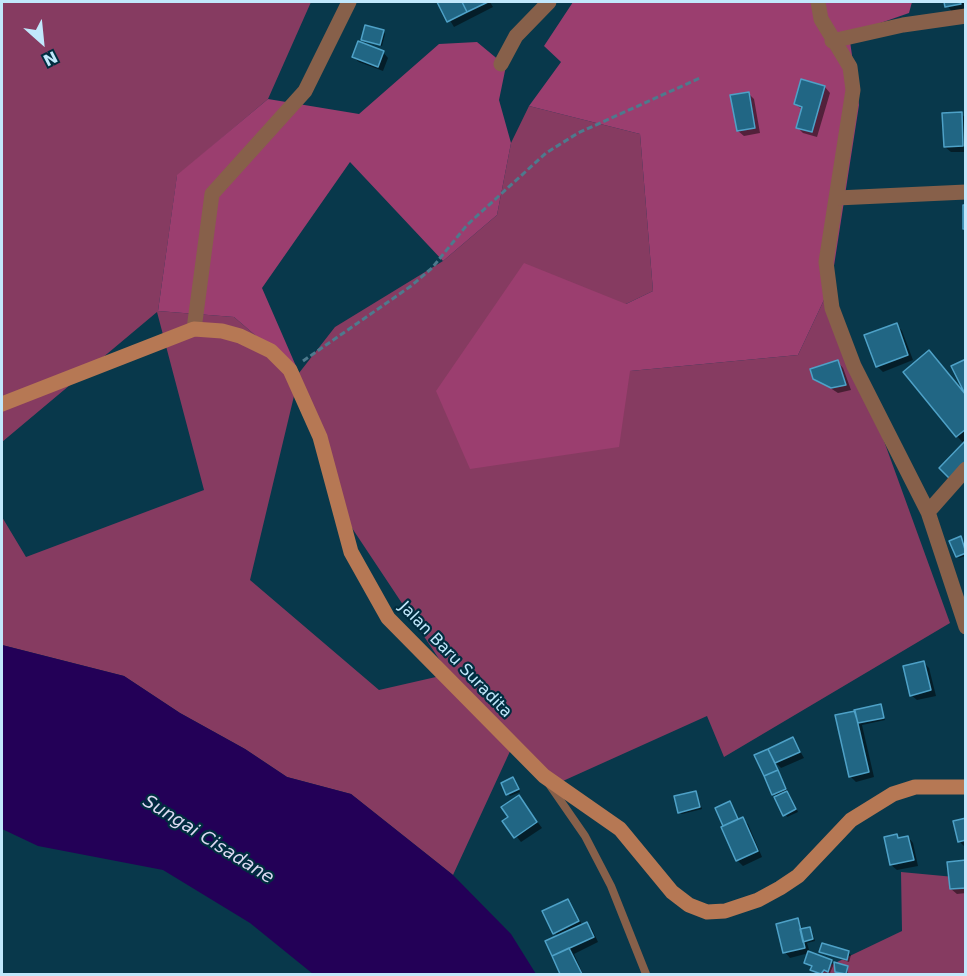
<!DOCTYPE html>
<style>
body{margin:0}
#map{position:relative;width:967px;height:976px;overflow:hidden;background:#08384b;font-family:"DejaVu Sans",sans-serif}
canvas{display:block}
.frame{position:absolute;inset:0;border:3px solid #c1e8fc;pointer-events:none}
.north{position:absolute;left:12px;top:12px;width:60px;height:60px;-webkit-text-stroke:4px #002d40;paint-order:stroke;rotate:153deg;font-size:16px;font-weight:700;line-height:24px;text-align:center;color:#c1e8fc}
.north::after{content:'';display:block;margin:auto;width:21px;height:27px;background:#c1e8fc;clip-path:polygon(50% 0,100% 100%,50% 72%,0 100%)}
</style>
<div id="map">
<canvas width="967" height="976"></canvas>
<div class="frame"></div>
<div class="north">N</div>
</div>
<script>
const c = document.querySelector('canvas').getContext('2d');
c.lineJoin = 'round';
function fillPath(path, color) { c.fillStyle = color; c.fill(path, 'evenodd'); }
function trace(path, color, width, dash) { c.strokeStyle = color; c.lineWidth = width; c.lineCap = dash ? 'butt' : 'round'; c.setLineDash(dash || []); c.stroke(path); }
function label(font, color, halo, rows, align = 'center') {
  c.font = font + ' "DejaVu Sans",sans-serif'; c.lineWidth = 4.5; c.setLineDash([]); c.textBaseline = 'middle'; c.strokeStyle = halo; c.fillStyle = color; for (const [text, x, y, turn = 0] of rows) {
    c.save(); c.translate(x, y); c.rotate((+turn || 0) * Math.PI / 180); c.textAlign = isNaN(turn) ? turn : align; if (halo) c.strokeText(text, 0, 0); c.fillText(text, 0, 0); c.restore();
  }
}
fillPath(new Path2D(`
 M2,2H311L268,99L177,176L158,311L234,317L299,373L335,327L443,261L497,215L511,143L529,106L640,134L653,291L626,304L630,371L798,355L831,285L851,350L950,623L724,757L707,716L554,785L512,747L453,875L351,794L287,777L245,749L180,713L124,676L2,645V517L26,557L204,490L157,312L2,442ZM299,375L342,513L449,674L379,690L250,580Z
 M901,872L965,878V974H812L902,931Z`), '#863b61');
fillPath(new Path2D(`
 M573,2H912L909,13L849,34L859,105L831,285L798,355L630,371L619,447L470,469L436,391L524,263L626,304L653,291L640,134L529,106L561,62L544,46Z
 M477,42L506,66L499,100L511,143L497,215L443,261L350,162L262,288L299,373L234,317L158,311L177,175L268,99L359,114L439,44Z`), '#9b3e6f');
fillPath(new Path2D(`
 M2,645L124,676L180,713L245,749L287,777L351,794L453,875L511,934L536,974H313L250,923L163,870L38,846L2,829Z`), '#230057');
fillPath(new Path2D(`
 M439,2H490L493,7L454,27Z
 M945,2H964L965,10L952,12Z
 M383,31L385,34L382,46L363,39Z
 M383,52L388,58L383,71L359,62L353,57Z
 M825,87L830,93L817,137L803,133L797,127L803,110L795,104Z
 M748,93L754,99L760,133L744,136L738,131Z
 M961,114L966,118V152H951L945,147Z
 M897,325L902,331L913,360L883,372L877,366Z
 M838,362L843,368L851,390L838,393L815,378Z
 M966,395V477L964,444L957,436Z
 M961,538L966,545V556L959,558L957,556Z
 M923,662L929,668L936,696L917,700L911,695Z
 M880,705L885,720L862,725L874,777L856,782L850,776L837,717Z
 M793,739L804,758L781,768L773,760L798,812L787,817L756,755Z
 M515,781L520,792L510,796L508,794Z
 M696,792L702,809L682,814L679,812Z
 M519,797L542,828L521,842L504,821L510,817Z
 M730,803L739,820L742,819L748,824L762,857L743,866L737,860L724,825Z
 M966,819V847H965L959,841Z
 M897,836L900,839L908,837L913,843L918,866L897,870L891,865Z
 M966,862V893L957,894L951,889Z
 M568,901L583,926L587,924L592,929L598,942L574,954L583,974H562L547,942L559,937L555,933Z
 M797,920L804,930L810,928L812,931L815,941L807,943L810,953L834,964L830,973L814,972L813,966L808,964L809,953L790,958L785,952ZM798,924H801L802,931H799Z
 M821,952H848L851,955L849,962Z
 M848,967V974L836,971Z`), '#0007');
const building = new Path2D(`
 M437,2H462L467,12L447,22Z
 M462,2H488L467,12Z
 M944,2H960L961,4L945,7Z
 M365,25L384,30L380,45L361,40Z
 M358,41L384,51L378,67L352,57Z
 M801,79L825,86L812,132L796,128L802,107L794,104Z
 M749,92L755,128L737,131L730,95Z
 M962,112L963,146L944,147L942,113Z
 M963,205H966V229H963Z
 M897,323L908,355L876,367L864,335Z
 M929,350L966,395V429L956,437L903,372Z
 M966,359V394H965L951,366Z
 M838,360L846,385L831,388L813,379L810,369Z
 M965,441L966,466L952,481L939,468Z
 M961,536L966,553L956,557L949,541Z
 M924,661L931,690L910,696L903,666Z
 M881,704L884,718L858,723L854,710Z
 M855,711L869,772L849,777L835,715Z
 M793,737L800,752L775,763L768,749Z
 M768,749L778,770L764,776L754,755Z
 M778,770L786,789L772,795L764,776Z
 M513,777L519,789L506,795L501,783Z
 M696,791L700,807L678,813L674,796Z
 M787,791L796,809L783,816L774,797Z
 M519,795L537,822L514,838L502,821L508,817L501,807Z
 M730,801L738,819L723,826L715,808Z
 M743,817L758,851L736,861L721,827Z
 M966,818V840L958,842L953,821Z
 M897,834L898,838L908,836L914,860L890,865L884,837Z
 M966,860V888L950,889L947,862Z
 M568,899L579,921L553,934L542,911Z
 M798,918L805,948L783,953L776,924Z
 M587,922L594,937L552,956L545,941Z
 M810,927L813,939L803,942L800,929Z
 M822,943L849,951L847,960L819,952Z
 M569,948L582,974H560L552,956Z
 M808,951L832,960L828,972L824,970L821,974L810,970L812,966L804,963Z
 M834,962L848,966L846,974L835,972Z`);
fillPath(building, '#216684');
trace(building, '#4ea1c7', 1.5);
trace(new Path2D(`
 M303,361L411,286L432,268L467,225L546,153L578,133L700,78`), '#4d7a8d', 3, [6, 3]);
trace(new Path2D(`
 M549,784L585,836L611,886L646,974`), '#87604a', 8);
trace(new Path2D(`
 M818,2L821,19L850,67L853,90L826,262L832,308L854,366L928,512L966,627
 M832,41L903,25L966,16
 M501,64L516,36L549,2
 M837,198L966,192
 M194,329L212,194L305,91L349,2
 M928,512L966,469`), '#87604a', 15);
trace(new Path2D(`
 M2,404L194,329L222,331L240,336L271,351L290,370L320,437L351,552L388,618L544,776L620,829L672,892L689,905L707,912L725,911L758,900L780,888L798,876L851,820L893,794L915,787H966`), '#b67854', 15);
label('16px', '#c1e8fc', '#002d40', [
 ["Jalan Baru Suradita",455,660,46]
]);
label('italic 18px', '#dbd9f1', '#002d40', [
 ["Sungai Cisadane",208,840,32]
]);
</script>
